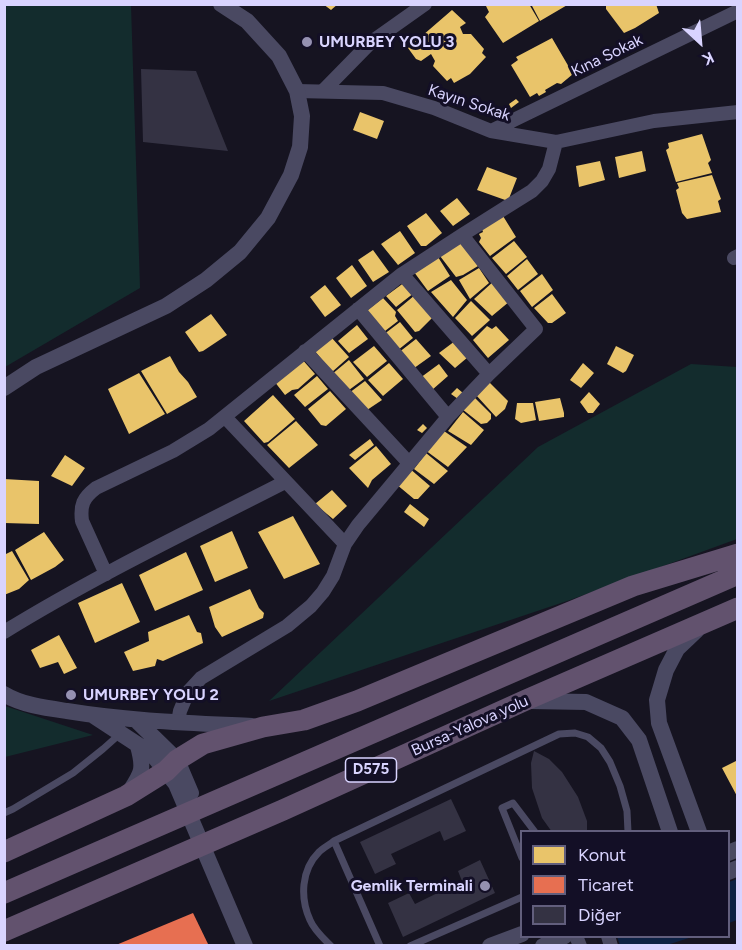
<!DOCTYPE html>
<meta charset="utf-8">
<style>
body{margin:0}
#map{position:relative;width:742px;height:950px;overflow:hidden;background:#161421;font-family:Figtree,sans-serif}
canvas{display:block}
.frame{position:absolute;inset:0;border:6px solid #d9d4ff;pointer-events:none}
.legend{position:absolute;left:520px;top:830px;width:210px;height:108px;box-sizing:border-box;background:#130f26;border:2px solid #625e7d;margin:0;padding:8px 10px;list-style:none;font-size:18px;color:#d9d4ff}
.legend li{display:flex;align-items:center;gap:12px;height:30px}
.legend b{width:30px;border:2px solid #625e7d}
.north{position:absolute;left:670px;top:12px;width:60px;height:60px;-webkit-text-stroke:4px #130f26;paint-order:stroke;rotate:154deg;font-size:16px;font-weight:700;line-height:24px;text-align:center;color:#d9d4ff}
.north::after{content:'';display:block;margin:auto;width:21px;height:27px;background:#d9d4ff;clip-path:polygon(50% 0,100% 100%,50% 72%,0 100%)}
</style>
<div id="map">
<canvas width="742" height="950"></canvas>
<div class="frame"></div>
<ul class="legend">
<li><b style="height:16px;background:#e9c46a"></b>Konut</li>
<li><b style="height:16px;background:#e76f51"></b>Ticaret</li>
<li><b style="height:16px;background:#343243"></b>Diğer</li>
</ul>
<div class="north">K</div>
</div>
<script>
const c = document.querySelector('canvas').getContext('2d');
c.lineJoin = 'round';
function fillPath(path, color) { c.fillStyle = color; c.fill(path, 'evenodd'); }
function trace(path, color, width, dash) { c.strokeStyle = color; c.lineWidth = width; c.lineCap = dash ? 'butt' : 'round'; c.setLineDash(dash || []); c.stroke(path); }
function label(font, color, halo, rows, align = 'center') {
  c.font = font + ' Figtree,sans-serif'; c.lineWidth = 6; c.setLineDash([]); c.textBaseline = 'middle'; c.strokeStyle = halo; c.fillStyle = color; for (const [text, x, y, turn = 0] of rows) {
    c.save(); c.translate(x, y); c.rotate((+turn || 0) * Math.PI / 180); c.textAlign = isNaN(turn) ? turn : align; if (halo) c.strokeText(text, 0, 0); c.fillText(text, 0, 0); c.restore();
  }
}
fillPath(new Path2D(`
 M4,5H131L140,288L5,367Z
 M691,364L737,367V539L570,600L269,701L538,447Z
 M5,706L93,735L5,757Z`), '#132c2d');
fillPath(new Path2D(`
 M737,879V920L729,923V882Z
 M591,937H692L667,945L568,946Z`), '#0d2144');
fillPath(new Path2D(`
 M617,936L620,946L568,945L591,937Z`), '#161421');
fillPath(new Path2D(`
 M323,4H338L331,10Z
 M488,4H529L539,21L503,43L485,17L489,12L486,6Z
 M531,4H569L540,21Z
 M606,4H656L659,13L635,28L624,33L606,9Z
 M452,10L466,23L460,27L463,34H471L484,49L482,53L486,57L470,74L454,83L451,78L447,81L433,66L435,61L431,54L421,61L416,59L408,48Z
 M552,38L573,74L561,84L557,83L545,90L546,92L539,96L537,93L530,97L511,65L518,60L516,57Z
 M516,99L519,102L511,108L509,104Z
 M360,112L384,121L377,139L353,130Z
 M702,134L711,160L708,163L712,173L676,182L666,150L669,148L668,143Z
 M642,151L646,171L619,178L615,157Z
 M600,161L605,180L579,187L576,166Z
 M487,167L517,178L508,201L477,190Z
 M712,175L721,199L718,201L721,212L687,219L682,213L676,190L679,188L677,183Z
 M457,198L470,214L453,226L440,211Z
 M426,213L442,233L426,246H421L407,226Z
 M503,216L516,237L490,256L479,242L481,238L479,234L483,232L482,229Z
 M400,231L415,253L398,265L381,244Z
 M514,241L527,257L506,274L492,258Z
 M461,243L478,266L463,275L456,277L440,256Z
 M373,250L389,272L373,282L358,260Z
 M438,257L450,276L428,291L414,272Z
 M527,259L538,274L518,290L507,276Z
 M352,265L367,286L351,298L336,278Z
 M479,268L489,283L470,299L459,280Z
 M542,274L553,290L532,307L520,291Z
 M451,280L467,300L453,317L431,292Z
 M494,281L510,301L492,316L474,299Z
 M405,282L414,293L396,307L386,296Z
 M325,285L341,305L325,317L310,297Z
 M552,294L566,313L552,323H548L534,308Z
 M415,295L434,316L419,331L415,332L397,310Z
 M383,298L396,312L395,316L398,321L385,331L365,312Z
 M471,301L490,320L472,336L455,318Z
 M211,314L227,335L203,351L199,352L185,332Z
 M400,322L413,338L398,350L383,335Z
 M357,325L368,339L349,353L338,341Z
 M487,326L492,329L496,326L509,340L488,358L473,340Z
 M331,337L349,357L332,372L314,350Z
 M416,339L431,356L410,371L398,353Z
 M455,341L468,357L455,368L439,353Z
 M374,346L387,361L367,377L353,362Z
 M616,346L634,355L626,371L623,373L607,364Z
 M170,356L179,372L188,382L197,397L167,414L141,371Z
 M301,358L315,374L298,389L292,390L285,395L274,381Z
 M349,360L364,379L349,390L331,375Z
 M389,363L403,379L383,396L368,380Z
 M583,363L594,373L581,388L570,380Z
 M439,364L448,376L432,390L420,378Z
 M139,373L165,414L129,434L108,389Z
 M317,376L328,389L305,407L294,395Z
 M365,381L382,400L364,412L349,393Z
 M488,381L508,401L505,409L496,417L476,395Z
 M457,388L463,393L458,399L451,394Z
 M330,391L346,409L326,426L321,425L308,409Z
 M589,392L600,404L593,413H588L580,402Z
 M273,395L295,419L268,442L264,443L244,421Z
 M473,396L491,414V419L487,423L481,424L462,409Z
 M560,398L564,413V417L539,421L535,402Z
 M517,403H533L536,420L521,423L515,419Z
 M463,412L484,430L471,445L448,431Z
 M296,421L318,445L289,468L267,445Z
 M423,424L427,428L422,433L417,430Z
 M444,431L467,447L448,467L425,450Z
 M370,439L374,445L355,460L349,455Z
 M376,446L391,464L372,480L368,488L349,468Z
 M426,453L448,471L434,484L414,469Z
 M65,455L85,468L72,486L51,476Z
 M409,468L430,486L418,499H414L396,484Z
 M4,479L39,481V524L4,523Z
 M332,490L347,506L333,519L315,504Z
 M410,504L429,519L424,527L404,512Z
 M293,516L320,564L284,579L258,532Z
 M232,531L248,568L215,582L200,546Z
 M44,532L64,560L55,567L31,580L15,550Z
 M12,551L29,580L19,589L4,595V555Z
 M186,552L203,590L155,611L139,575Z
 M122,583L140,622L95,643L78,603Z
 M250,589L259,608L264,613L263,618L222,637L215,627L209,607Z
 M189,615L197,632L201,633L203,643L163,661L157,659L155,666L133,671L124,652L149,641L148,632Z
 M59,635L77,668L64,674L58,662L40,668L31,650Z
 M738,760V798L722,768Z`), '#e9c46a');
fillPath(new Path2D(`
 M193,913L209,946H116V945Z`), '#e76f51');
fillPath(new Path2D(`
 M141,69L196,71L228,151L143,142Z
 M534,751L549,759L562,772L578,797L587,821V832H552L542,818L532,788L531,763Z
 M451,799L466,831L444,841L440,831L391,854L396,864L375,874L360,842Z
 M480,860L495,893L403,937L388,903L409,893L415,904L462,881L458,871Z`), '#343243');
trace(new Path2D(`
 M4,813L13,809L73,773L103,749L121,733
 M334,841L380,946
 M522,858L502,808L513,803L535,832
 M331,946C323,938 314,930 310,920C300,898 301,870 319,852C323,848 329,845 334,841L559,734L575,733L588,737L601,748L610,762L620,786L627,811L628,832
 M410,946L522,897`), '#4a4962', 7);
trace(new Path2D(`
 M297,91L383,93L434,108L491,131L556,142L654,121L738,112
 M323,91L370,43L425,4
 M491,131L738,11
 M734,258L738,256
 M402,274L489,374
 M358,309L448,417
 M305,351L409,463
 M225,417L345,544
 M106,574L82,521C80,505 83,498 96,488L173,451L209,429L402,274L462,235L532,191L542,181L549,169L556,142
 M4,632C95,576 191,530 285,482
 M178,722L180,711L185,699L189,691L201,678L287,626L311,606L323,592L333,576L345,544L358,525L448,417L489,374L536,329L462,235
 M576,936L580,946
 M608,936L611,946`), '#4a4962', 14);
trace(new Path2D(`
 M4,388L36,367L166,306L206,280L240,252L268,218L291,175L300,147L302,116L297,91L279,56L247,21L221,4
 M697,630L677,649L666,670L657,700L659,723L699,832
 M4,694C22,705 46,708 67,711C128,721 190,723 252,726
 M530,701L586,702L622,718L639,740L670,832
 M94,716L152,754L176,784L245,946
 M137,721L177,760L191,793
 M128,794C141,774 145,771 138,746
 M728,853L738,849
 M728,872L738,868
 M490,946L522,934
 M543,946L565,936`), '#4a4962', 16);
trace(new Path2D(`
 M4,852L126,796L166,771L177,760L203,744L263,727L304,720L357,701L633,586L738,554
 M4,893L738,574
 M4,931L283,810L526,700L738,608`), '#62526e', 21);
for (const [x, y, r, color] of [
 [307,42,6,"#9591b1"],
 [71,695,6,"#9591b1"],
 [485,886,6,"#9591b1"]
]) { const dot = new Path2D(); dot.arc(x, y, r, 0, 2 * Math.PI); c.fillStyle = color; c.fill(dot); trace(dot, '#130f26', 2); }
for (const [x, y, w] of [
 [371,770,51]
]) { const box = new Path2D(); box.roundRect(x - w / 2, y - 12, w, 24, 4.5); c.fillStyle = '#130f26'; c.fill(box); trace(box, '#d9d4ff', 1.5); }
label('bold 15px', '#d9d4ff', null, [
 ["D575",371,770]
]);
label('bold 16px', '#d9d4ff', '#130f26', [
 ["UMURBEY YOLU 3",319,42],
 ["UMURBEY YOLU 2",83,695],
 ["Gemlik Terminali",473,886,"right"]
], 'left');
label('16px', '#d9d4ff', '#130f26', [
 ["Kına Sokak",607,56,-26],
 ["Kayın Sokak",469,103,18],
 ["Bursa-Yalova yolu",470,726,-24]
]);
</script>
